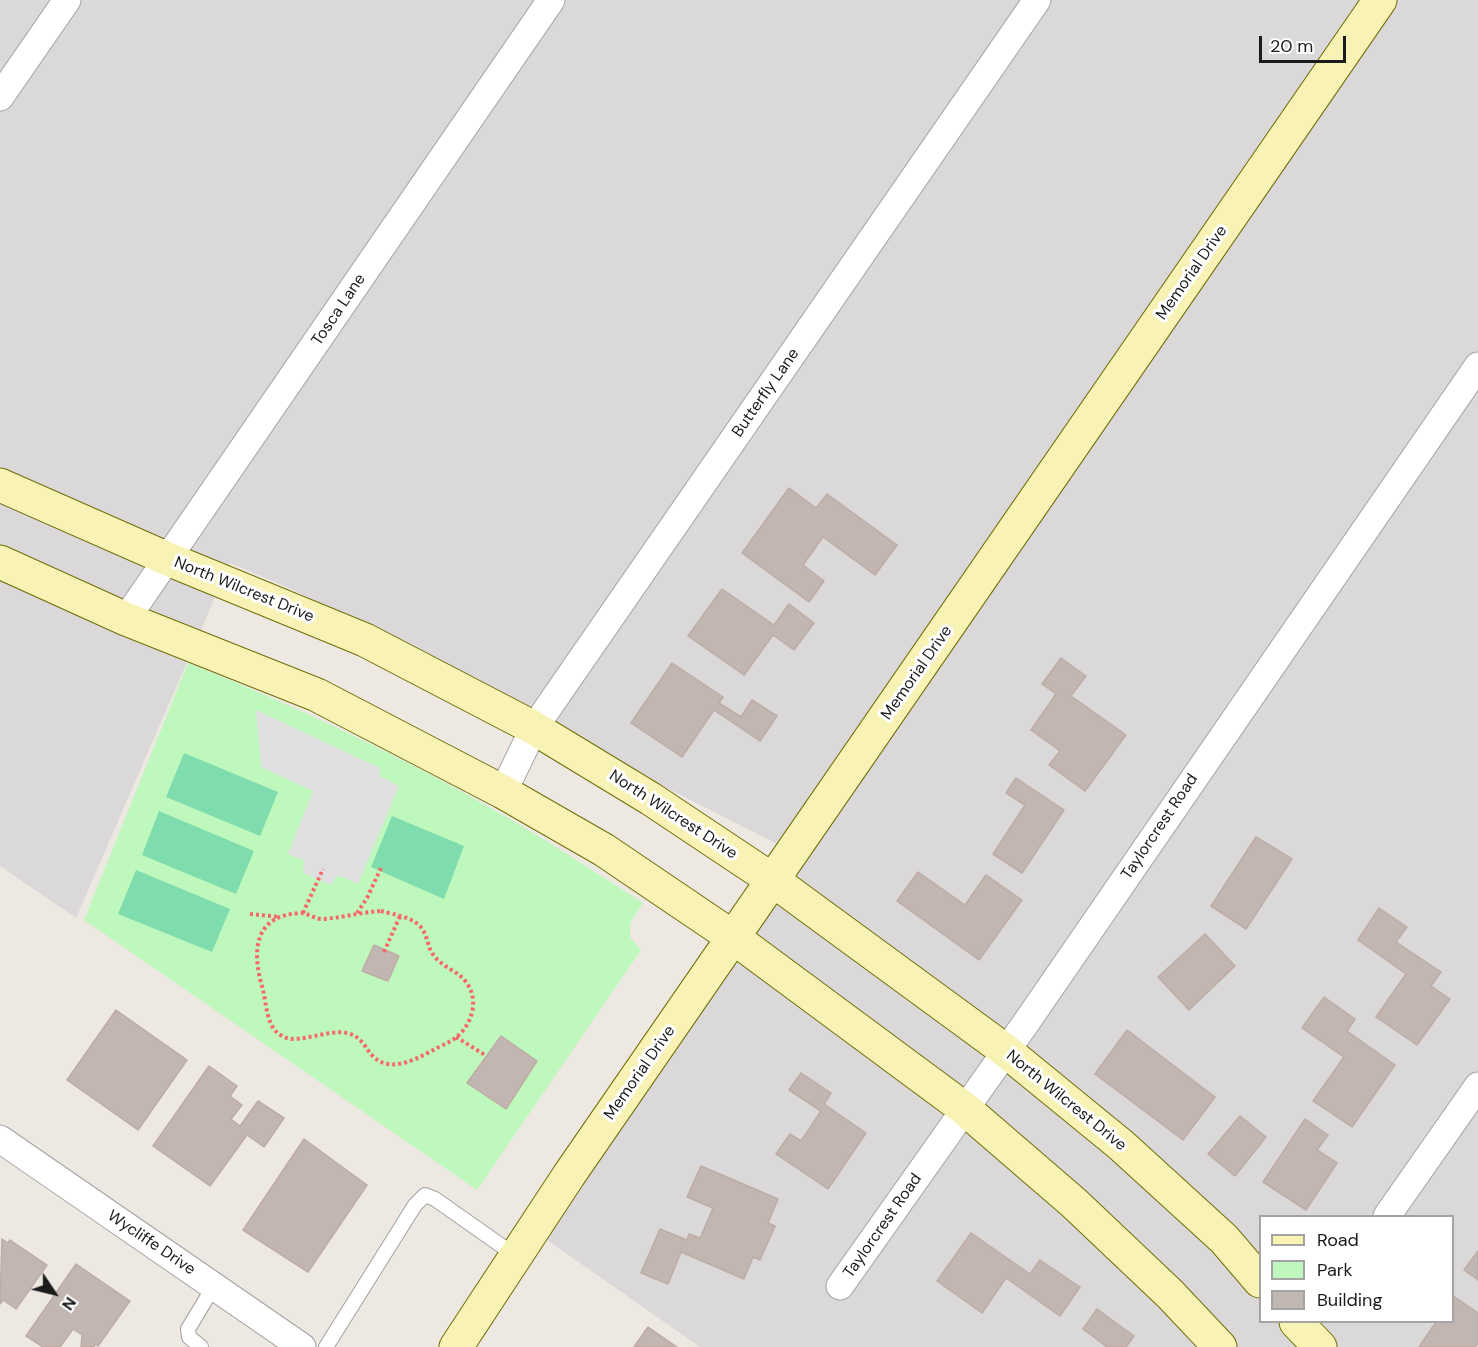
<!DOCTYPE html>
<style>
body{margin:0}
#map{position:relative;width:1478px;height:1347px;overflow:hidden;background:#ede8e1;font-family:"DM Sans",sans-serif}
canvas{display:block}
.legend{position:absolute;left:1259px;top:1215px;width:195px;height:108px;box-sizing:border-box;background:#fff;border:2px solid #a4a4a4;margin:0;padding:8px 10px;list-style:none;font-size:18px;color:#1b1b1b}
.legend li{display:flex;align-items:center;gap:12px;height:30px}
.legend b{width:30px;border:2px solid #a4a4a4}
.north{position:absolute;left:24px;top:1263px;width:60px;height:60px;-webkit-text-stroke:4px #fff;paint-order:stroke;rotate:125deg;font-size:16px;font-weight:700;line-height:24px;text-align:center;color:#1b1b1b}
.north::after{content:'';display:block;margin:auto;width:21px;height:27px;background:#1b1b1b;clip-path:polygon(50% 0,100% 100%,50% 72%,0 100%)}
.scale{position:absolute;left:1259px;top:36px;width:87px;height:27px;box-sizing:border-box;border:3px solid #1b1b1b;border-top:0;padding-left:8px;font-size:18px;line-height:21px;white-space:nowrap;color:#1b1b1b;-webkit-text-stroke:4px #fff;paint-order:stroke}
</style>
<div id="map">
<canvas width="1478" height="1347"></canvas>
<ul class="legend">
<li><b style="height:8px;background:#f8f3b4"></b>Road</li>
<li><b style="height:16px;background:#bff8bd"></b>Park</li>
<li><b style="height:16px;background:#c1b6b1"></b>Building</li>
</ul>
<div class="north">N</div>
<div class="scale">20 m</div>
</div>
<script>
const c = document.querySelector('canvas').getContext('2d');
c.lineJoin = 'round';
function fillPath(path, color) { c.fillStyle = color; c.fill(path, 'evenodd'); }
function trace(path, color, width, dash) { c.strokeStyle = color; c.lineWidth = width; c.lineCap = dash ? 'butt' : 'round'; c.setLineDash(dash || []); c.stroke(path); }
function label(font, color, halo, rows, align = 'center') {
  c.font = font + ' "DM Sans",sans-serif'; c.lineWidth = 6; c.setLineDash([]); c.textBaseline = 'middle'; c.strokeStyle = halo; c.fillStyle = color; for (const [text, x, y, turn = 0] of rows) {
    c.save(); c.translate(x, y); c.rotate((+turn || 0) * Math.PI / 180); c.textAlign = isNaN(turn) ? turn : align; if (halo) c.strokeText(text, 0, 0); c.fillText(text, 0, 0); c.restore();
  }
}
fillPath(new Path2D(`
 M0,0H1478V1347H700L520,1221L777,844L667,788L552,720L378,631L291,589L230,563L76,918L0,866ZM1260,1216H1452V1322H1260Z`), '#dad8d9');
fillPath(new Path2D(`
 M188,663C298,707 406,758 508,818C554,845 598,874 643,903L630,923V937L641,950L477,1190L84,920Z`), '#bff8bd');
fillPath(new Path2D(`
 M184,753L278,792L260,836L166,797Z
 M159,811L254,851L236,894L142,855Z
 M392,816L464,846L444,899L371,867Z
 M136,870L230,909L212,952L118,914Z`), '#7fdcad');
fillPath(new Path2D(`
 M256,710L380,768L379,776L399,786L358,884L341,876L336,877L331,885L303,873L304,861L288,854L313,791L261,767Z`), '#dfdfdf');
const building = new Path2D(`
 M789,488L816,508L827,494L897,545L875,575L823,537L803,565L824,581L809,602L742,553Z
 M722,589L774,625L789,604L814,623L794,650L773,635L744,675L688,636Z
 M1061,658L1086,676L1071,696L1126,735L1085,791L1049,765L1060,751L1031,730L1056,694L1042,684Z
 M672,663L723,697L719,703L741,717L752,700L777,716L760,741L714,710L682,757L631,723Z
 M1016,778L1064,810L1022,873L993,854L1025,805L1006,793Z
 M1256,837L1292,859L1246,929L1211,906Z
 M918,872L965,905L986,875L1022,900L979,960L897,901Z
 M1379,908L1407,927L1396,942L1441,972L1431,986L1450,999L1417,1045L1376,1017L1406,974L1358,940Z
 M1205,934L1235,966L1189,1010L1158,977Z
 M374,945L399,956L388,981L362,971Z
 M1324,997L1355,1019L1347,1031L1395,1065L1352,1127L1313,1101L1344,1057L1302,1028Z
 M116,1010L187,1060L138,1130L67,1080Z
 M1127,1030L1215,1097L1183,1140L1095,1074Z
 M501,1036L537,1061L506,1109L467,1083Z
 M209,1066L237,1086L230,1096L242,1105L231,1119L240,1126L258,1101L284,1118L264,1147L247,1135L210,1186L153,1146Z
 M801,1073L831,1093L824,1104L866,1133L828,1189L776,1154L790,1134L801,1141L821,1111L789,1090Z
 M1240,1116L1266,1137L1235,1176L1208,1154Z
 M1305,1119L1328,1135L1317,1150L1337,1163L1306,1210L1263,1182Z
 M304,1139L367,1185L308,1272L243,1230Z
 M701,1166L778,1199L768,1223L775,1226L760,1260L753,1257L744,1279L681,1252L668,1284L641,1273L660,1229L687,1240L689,1234L700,1238L713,1208L687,1197Z
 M971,1233L1030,1274L1040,1260L1080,1287L1060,1316L1006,1278L982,1313L937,1281Z
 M2,1239L8,1243L10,1240L47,1265L16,1309L3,1300L0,1304Z
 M1478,1251V1280L1464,1270Z
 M76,1264L130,1301L98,1346L95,1344L94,1347H81L82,1335L73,1329L60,1347H43L26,1336Z
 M1453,1296L1478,1313V1343L1475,1347H1419L1436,1322H1452Z
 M1097,1309L1134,1336L1126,1347H1107L1083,1329Z
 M648,1327L677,1347H634Z`);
fillPath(building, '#c1b6b1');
trace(building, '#beaca4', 1.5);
const service = new Path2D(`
 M201,1347L189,1337L188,1329L214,1286
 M326,1347L415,1205L425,1195L435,1199L516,1256`);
const minor = new Path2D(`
 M0,97L67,0
 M126,619L551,0
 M503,792L534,728L1037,0
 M0,1139L302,1347
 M1387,1216L1478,1086
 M840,1286L1028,1020L1478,366`);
const secondary = new Path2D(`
 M0,485L168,559L365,640L534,728L651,799L774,881L1006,1051L1121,1145L1224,1239L1260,1281
 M0,562L126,619L317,695L503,792L604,850L734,938L965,1109L1074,1203L1170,1294L1220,1347
 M1296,1322L1320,1347
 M456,1347L569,1175L1380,0`);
trace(service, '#a2a2a2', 16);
trace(minor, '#a2a2a2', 29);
trace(secondary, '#6f6e06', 35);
trace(new Path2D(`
 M381,911C395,915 417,917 424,932C428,940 428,949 435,957C444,968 458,971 466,982C482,1003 469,1033 447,1043C423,1054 391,1079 370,1053C364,1044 358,1035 347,1033C327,1029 300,1044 284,1037C266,1029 267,1006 263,990C252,953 252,915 301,913C308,913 314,919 322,919C342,918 361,912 381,911Z
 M303,913L323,869
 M357,913L367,898L381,868
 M250,914L280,917
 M384,952L400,916
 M456,1037L485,1055`), '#f8676a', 4, [3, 3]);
trace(service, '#fff', 14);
trace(minor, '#fff', 27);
trace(secondary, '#f8f3b4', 33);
label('16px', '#1b1b1b', '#fff', [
 ["Memorial Drive",1192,273,-55],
 ["Tosca Lane",339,310,-56],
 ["Butterfly Lane",766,393,-55],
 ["North Wilcrest Drive",244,590,22],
 ["Memorial Drive",917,673,-55],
 ["North Wilcrest Drive",673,815,33],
 ["Taylorcrest Road",1160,827,-56],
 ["Memorial Drive",640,1073,-55],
 ["North Wilcrest Drive",1066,1101,39],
 ["Taylorcrest Road",883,1226,-55],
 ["Wycliffe Drive",151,1243,34]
]);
</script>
